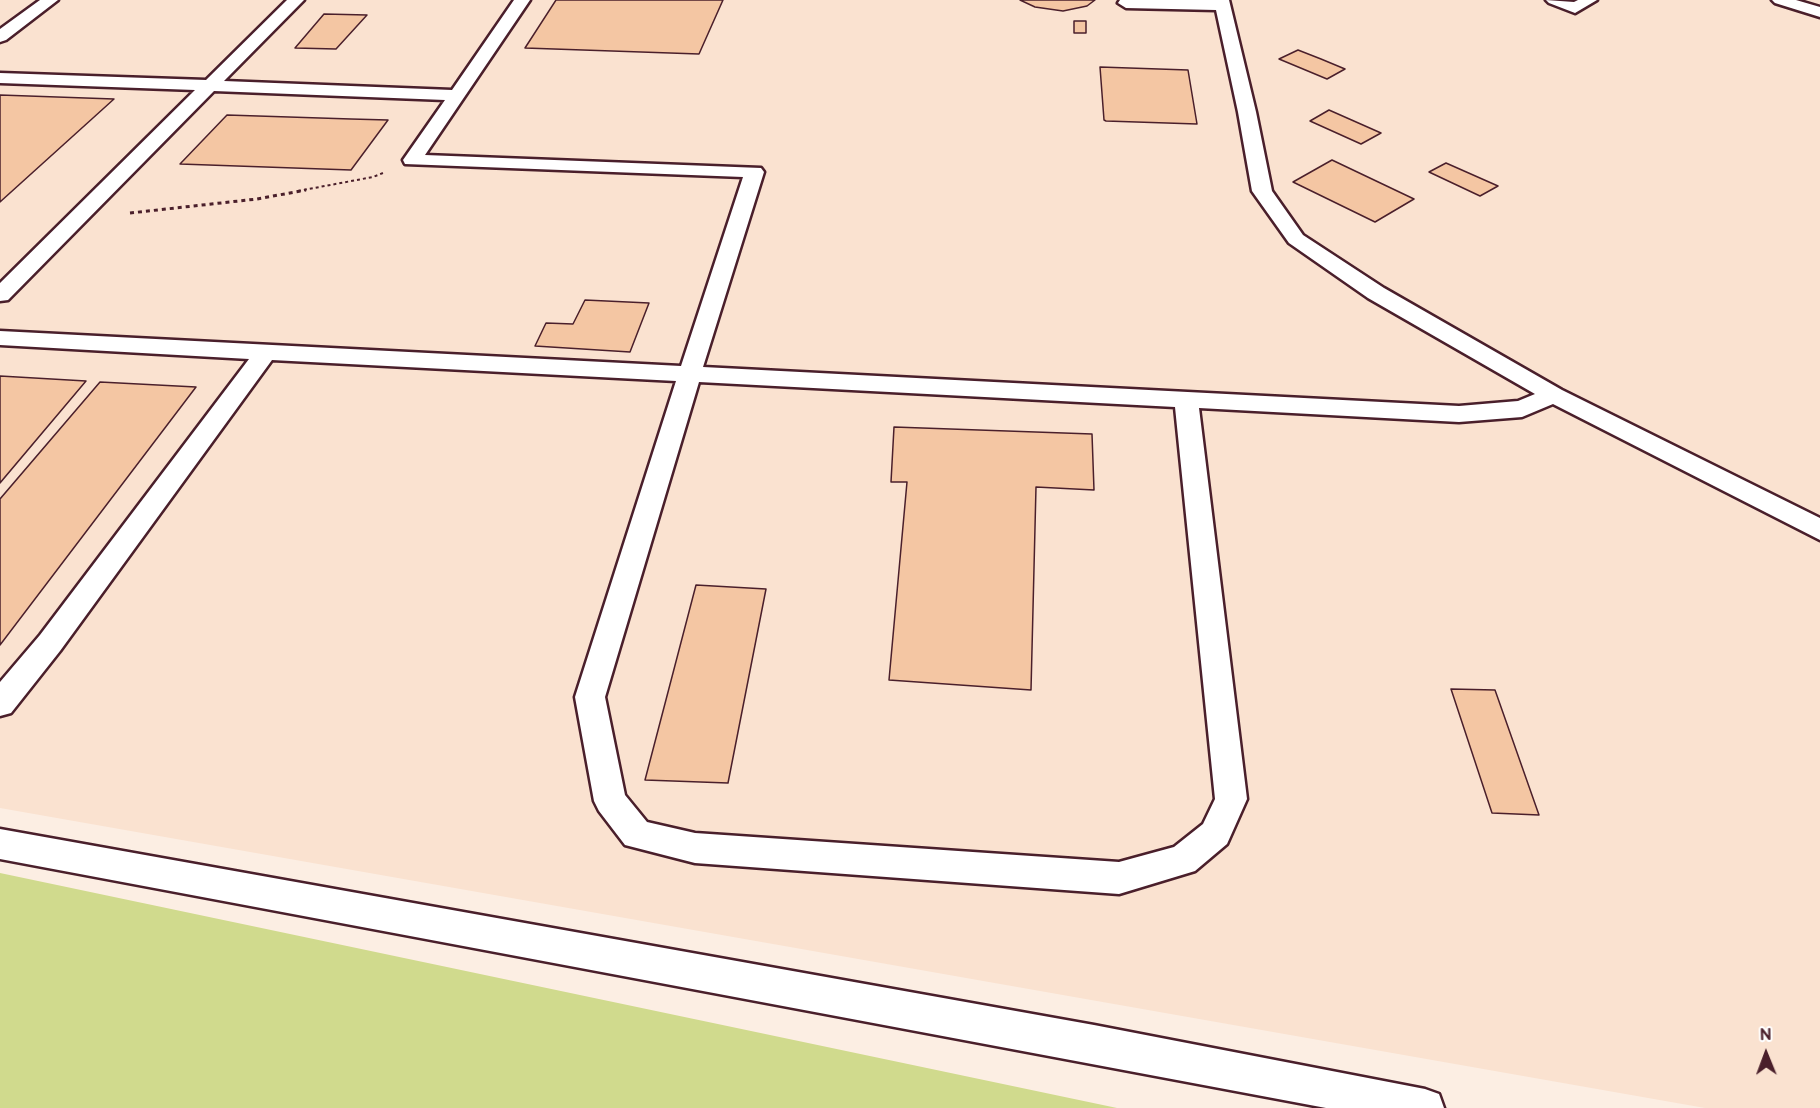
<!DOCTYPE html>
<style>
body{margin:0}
#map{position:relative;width:1820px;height:1108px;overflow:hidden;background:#fceee3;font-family:"Balsamiq Sans",sans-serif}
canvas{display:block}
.north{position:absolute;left:1736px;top:1024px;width:60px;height:60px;-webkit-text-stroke:4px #fff;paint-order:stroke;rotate:359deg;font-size:16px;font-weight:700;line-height:24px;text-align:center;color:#4a1f2b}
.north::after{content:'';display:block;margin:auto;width:21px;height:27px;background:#4a1f2b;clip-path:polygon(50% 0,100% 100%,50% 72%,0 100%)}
</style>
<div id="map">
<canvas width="1820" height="1108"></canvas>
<div class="north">N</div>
</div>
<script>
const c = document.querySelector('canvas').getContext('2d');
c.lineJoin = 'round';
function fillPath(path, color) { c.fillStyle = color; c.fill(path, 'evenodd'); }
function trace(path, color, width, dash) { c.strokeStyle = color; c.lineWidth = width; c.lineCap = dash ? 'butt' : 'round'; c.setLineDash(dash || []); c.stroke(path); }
fillPath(new Path2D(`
 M0,0H1820V1108H1705L0,808Z`), '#fae2d0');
fillPath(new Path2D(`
 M0,873L1117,1108H0Z`), '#d0da8d');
const building = new Path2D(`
 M556,0H723L699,54L525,48Z
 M1020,0H1095L1087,6L1063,11L1035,7Z
 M324,14L367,15L336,49L295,48Z
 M1074,21H1086V33H1074Z
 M1298,50L1321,59L1345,69L1327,79L1279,59Z
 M1100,67L1188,70L1197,124L1106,121L1104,120Z
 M0,95L114,99L0,202Z
 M1329,110L1381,133L1361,144L1310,121Z
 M227,115L351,119L388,120L351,170L180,164Z
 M1332,160L1414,199L1375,222L1293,182Z
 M1446,163L1498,186L1480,196L1429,172Z
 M585,300L649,303L630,352L535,346L546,323L573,324Z
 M0,376L86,381L0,483Z
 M100,382L196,387L0,645V499Z
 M894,427L1092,434L1094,490L1036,487L1031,690L889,680L907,482H891Z
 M696,585L766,589L728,783L645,780Z
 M1451,689L1495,690L1539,815L1492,813Z`);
fillPath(building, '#f4c6a3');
trace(building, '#4a1f2b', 1.5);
const lane = new Path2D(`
 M40,0H58L6,40L0,42V29Z
 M287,0H304L224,81L452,90L514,0H530L425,155L761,168L764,172L703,367L1459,406L1518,401L1535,394L1368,298L1289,243L1252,191L1238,112L1216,10L1126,8L1118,3L1120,0H1229L1256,112L1272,191L1303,235L1384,288L1562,390L1820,518V540L1553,404L1522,417L1459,422L1199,408L1247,799L1227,844L1195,871L1119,894L695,863L625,845L599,811L594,801L575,697L676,381L272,360L60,651L11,713L0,716V682L40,635L249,359L0,345V331L681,366L743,177L405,164L403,160L445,100L214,91L8,300L0,301V283L195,90L0,83V73L206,80ZM699,382L1175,407L1215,799L1203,824L1174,847L1119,862L695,833L647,822L625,795L605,697Z
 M1546,0L1574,2L1578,0H1597L1575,13L1549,3Z
 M1772,0H1796L1820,7V17L1775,3Z
 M0,829L1094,1025L1425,1089L1439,1094L1444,1108H1326L0,859Z`);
trace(lane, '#4a1f2b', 5);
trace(new Path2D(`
 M298,191L373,177L383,173`), '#4a1f2b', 2, [3, 3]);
trace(new Path2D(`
 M130,213L257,199L306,190`), '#4a1f2b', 3, [4, 4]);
fillPath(lane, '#fff');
</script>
